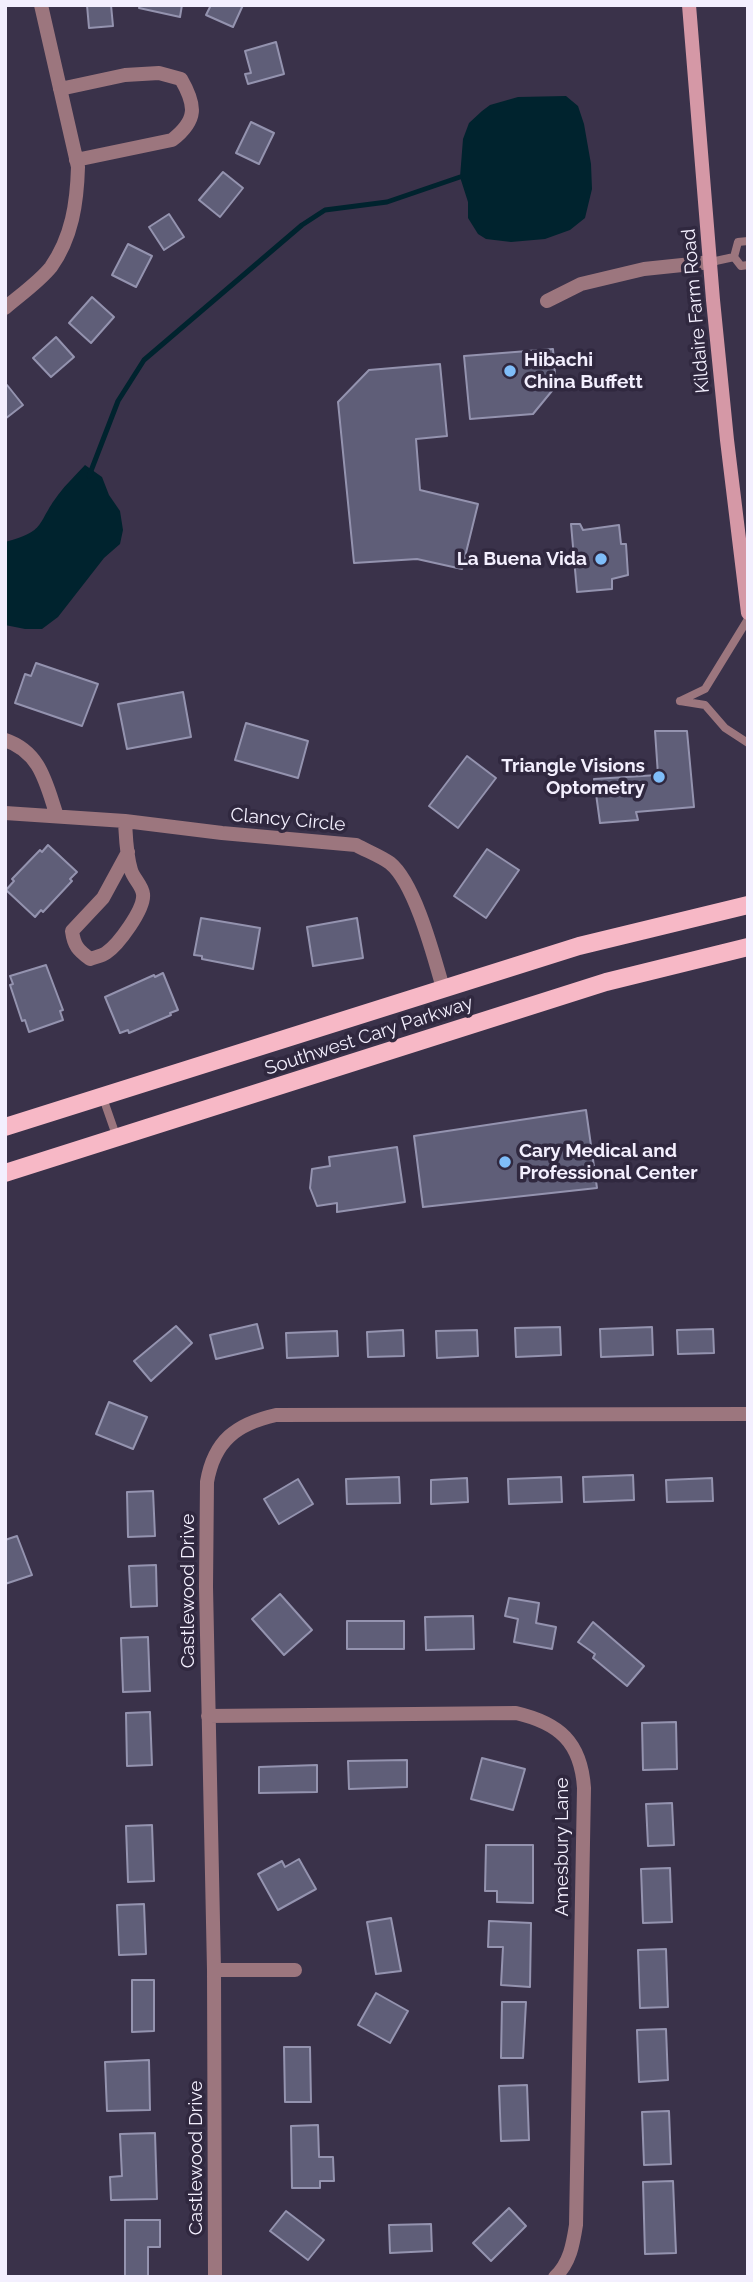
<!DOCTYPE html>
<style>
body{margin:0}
#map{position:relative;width:753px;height:2282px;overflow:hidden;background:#3a324a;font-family:Raleway,sans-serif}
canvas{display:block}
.frame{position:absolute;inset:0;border:7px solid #f3effe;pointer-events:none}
</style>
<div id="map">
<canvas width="753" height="2282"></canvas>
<div class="frame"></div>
</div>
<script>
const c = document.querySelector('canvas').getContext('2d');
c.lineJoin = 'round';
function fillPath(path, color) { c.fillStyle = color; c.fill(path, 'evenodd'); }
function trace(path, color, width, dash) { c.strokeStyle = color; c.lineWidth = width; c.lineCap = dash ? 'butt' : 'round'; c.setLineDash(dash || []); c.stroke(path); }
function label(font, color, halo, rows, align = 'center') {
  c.font = font + ' Raleway,sans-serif'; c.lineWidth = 7; c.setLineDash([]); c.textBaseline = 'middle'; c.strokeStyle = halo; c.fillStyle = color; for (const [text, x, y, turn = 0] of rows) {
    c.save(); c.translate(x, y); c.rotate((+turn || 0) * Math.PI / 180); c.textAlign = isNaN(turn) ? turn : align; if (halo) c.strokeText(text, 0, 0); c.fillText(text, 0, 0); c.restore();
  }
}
fillPath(new Path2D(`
 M566,96L578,106L584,124L591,164L592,189L585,218L570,230L545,239L511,242L486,239L478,234L468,218V202L460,177L463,139L469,123L482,111L490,105L518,97Z
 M85,465L102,477L109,495L120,511L123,530L120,544L104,558L58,617L42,629H25L5,625V542C47,531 36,524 58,495C66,484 76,475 85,465Z`), '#00232e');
trace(new Path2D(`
 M89,476L118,401L144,360L302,225L325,210L387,202L460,177`), '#00232e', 5);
const building = new Path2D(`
 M87,5H111L113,26L89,28Z
 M140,5H182L180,17L139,8Z
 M211,5H243L233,27L206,15Z
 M276,42L284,74L248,84L245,74L251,73L245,51Z
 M251,122L274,133L259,164L236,153Z
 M223,172L243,188L220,217L199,200Z
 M169,214L184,237L164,250L149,227Z
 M128,244L152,256L136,287L112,275Z
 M92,297L114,317L91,343L69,323Z
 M56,337L74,357L51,377L33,358Z
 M553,349L556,386L533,414L470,419L464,356Z
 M440,364L447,436L416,439L420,490L478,504L462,569L417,559L354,563L338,402L369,370Z
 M7,385L23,405L5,419V386Z
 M571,524H580L583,530L619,525L621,544H626L628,575L612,579V589L577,592Z
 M36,663L98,684L82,726L15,703L25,674L31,676Z
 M183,692L191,737L127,749L118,704Z
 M246,723L308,741L298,778L235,760Z
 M655,731H687L694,807L636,812L638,820L600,823L594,779L658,775Z
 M467,756L496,778L458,828L429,806Z
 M48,845L77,872L70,879L72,881L43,912L41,910L35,917L6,890L14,881L12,879L40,850L42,852Z
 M487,849L519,870L486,918L454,896Z
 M201,918L260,928L253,969L202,959V956L194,955Z
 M357,918L363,958L313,966L307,927Z
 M46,965L63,1010L60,1011L63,1020L29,1032L25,1020L22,1021L10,985L13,984L10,976Z
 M163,973L178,1010L170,1013L171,1015L129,1033L128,1030L120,1033L105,997L154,975L155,977Z
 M586,1110L597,1188L423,1207L414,1136Z
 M397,1147L405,1202L337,1212V1203L317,1206L310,1188L312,1169L330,1166L329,1157Z
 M257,1324L263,1348L216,1359L210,1335Z
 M176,1326L192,1343L151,1381L134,1361Z
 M560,1327L561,1355L516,1357L515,1328Z
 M652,1327L653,1355L601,1357L600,1329Z
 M713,1329L714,1353L678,1354L677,1330Z
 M403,1330L404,1356L368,1357L367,1332Z
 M477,1330L478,1356L437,1358L436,1331Z
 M337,1331L338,1356L287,1358L286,1333Z
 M109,1402L147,1417L133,1449L96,1434Z
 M633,1475L634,1500L584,1502L583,1477Z
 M399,1477L400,1503L347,1504L346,1479Z
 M561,1477L562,1502L509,1504L508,1479Z
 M467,1478L468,1502L431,1504V1480Z
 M712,1478L713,1501L667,1502L666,1480Z
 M298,1479L313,1504L279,1524L264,1499Z
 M153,1491L155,1536L128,1537L127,1492Z
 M17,1536L32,1575L5,1584V1540Z
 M156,1565L157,1606L131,1607L129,1566Z
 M280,1594L312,1630L284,1655L252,1619Z
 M509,1598L539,1603L536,1623L556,1627L552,1649L514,1642L518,1619L505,1616Z
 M473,1616L474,1649L426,1650L425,1617Z
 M347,1621H404V1649H347Z
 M593,1622L644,1666L627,1686L593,1658L595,1654L578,1642Z
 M148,1637L150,1691L123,1692L121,1638Z
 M150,1712L152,1765L127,1766L126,1713Z
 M676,1722L677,1769L643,1770L642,1723Z
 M482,1758L525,1769L513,1810L471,1799Z
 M407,1760V1787L349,1789L348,1761Z
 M317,1765V1792L259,1793V1767Z
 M672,1803L674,1845L648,1846L646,1804Z
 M152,1825L154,1881L128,1882L126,1826Z
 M486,1845H533V1903L497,1902V1891H485Z
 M299,1859L316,1889L278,1910L258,1874L282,1861L285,1867Z
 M670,1868L672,1922L643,1923L641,1869Z
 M144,1904L146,1954L119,1955L117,1905Z
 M391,1918L401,1971L376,1974L367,1922Z
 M489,1921L531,1923L530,1987L501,1985L503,1947H488Z
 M666,1949L668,2007L640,2008L638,1950Z
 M132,1980H154V2031L132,2032Z
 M376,1993L408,2011L390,2043L358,2025Z
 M502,2002H526L523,2058H501Z
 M666,2029L668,2080L639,2082L637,2030Z
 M284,2047H310L311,2102H285Z
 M149,2060L150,2110L107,2111L105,2062Z
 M527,2085L529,2140L501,2141L499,2086Z
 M669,2111L671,2164L644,2165L642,2112Z
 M318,2125L319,2157H333L334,2181H320V2188H292L291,2126Z
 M155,2133L157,2199L111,2200L110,2177L122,2176L120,2134Z
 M673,2181L676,2253L645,2254L643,2182Z
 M509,2208L526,2226L491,2261L473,2243Z
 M286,2211L324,2240L308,2260L270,2231Z
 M125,2220H160V2247H148V2277H125Z
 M431,2224L432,2251L390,2253L389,2225Z`);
fillPath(building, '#5f5e78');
trace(building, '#9493af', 2);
trace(new Path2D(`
 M734,257L738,242L748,241
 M734,257L741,266L748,265
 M711,262L734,257
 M680,701L705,689L748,619
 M680,701L705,705L725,728L748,743
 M103,1098L117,1138`), '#9c767e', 8);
trace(new Path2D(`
 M60,89L125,75L159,73L181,79C196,105 198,120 172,140L76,160
 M547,301L581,284L644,269L711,262
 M5,308C20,295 39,282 51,267C72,237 77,203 78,167L41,5
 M5,740C41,752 46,784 57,816
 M5,813L125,821C126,837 126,854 131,870C133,878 142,885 143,894C145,909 118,945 106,953C102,956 95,957 90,959C78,950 74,946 72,931L103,898L128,852
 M125,821L222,833L356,845C367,851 380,856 390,863C415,883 434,957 443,988
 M208,1716L516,1713C559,1723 581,1742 584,1788L576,2225C573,2244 570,2263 555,2277
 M214,1970H295
 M215,2277L214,1970L206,1587L207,1482C214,1441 236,1424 276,1415L748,1414`), '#9c767e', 14);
trace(new Path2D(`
 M689,5L713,300L727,440L748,613`), '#d598a6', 14);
trace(new Path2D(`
 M5,1127L579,946L748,905
 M5,1173L606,982L748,947`), '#f7b8c6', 18);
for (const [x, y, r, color] of [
 [510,371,7,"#7fbdf9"],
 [601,559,7,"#7fbdf9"],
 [659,777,7,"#7fbdf9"],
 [505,1162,7,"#7fbdf9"]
]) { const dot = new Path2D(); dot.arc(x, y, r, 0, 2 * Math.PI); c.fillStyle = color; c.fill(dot); trace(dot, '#30283f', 2.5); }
label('19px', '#f3effe', '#30283f', [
 ["Kildaire Farm Road",696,311,-95],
 ["Clancy Circle",288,820,5],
 ["Southwest Cary Parkway",369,1036,-18],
 ["Castlewood Drive",188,1591,-90],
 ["Amesbury Lane",562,1847,-90],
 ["Castlewood Drive",196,2158,-90]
]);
label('bold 19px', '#f3effe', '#30283f', [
 ["Hibachi",524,360],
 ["China Buffett",524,382],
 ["La Buena Vida",587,559,"right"],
 ["Triangle Visions",645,766,"right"],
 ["Optometry",645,788,"right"],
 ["Cary Medical and",519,1151],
 ["Professional Center",519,1173]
], 'left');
</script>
